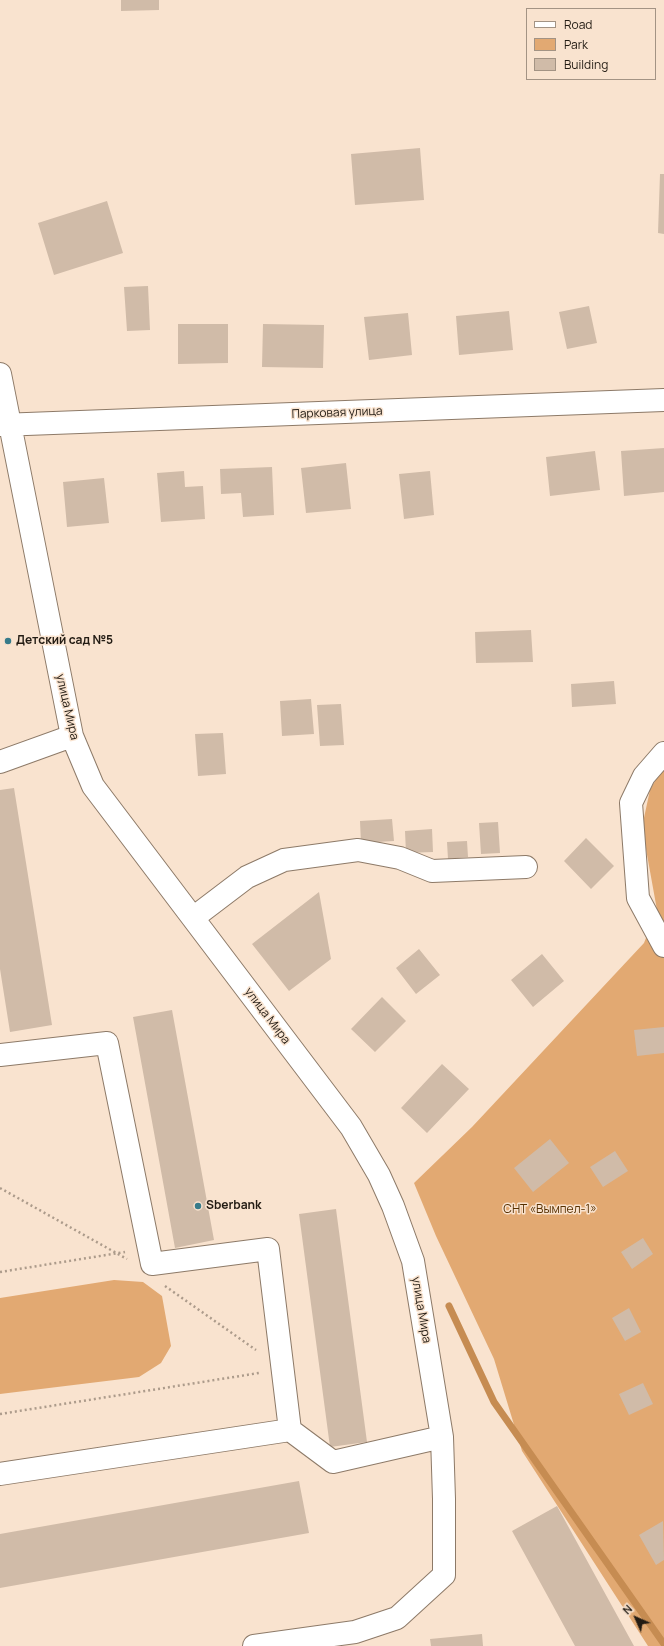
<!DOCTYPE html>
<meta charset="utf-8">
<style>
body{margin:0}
#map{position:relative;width:664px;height:1646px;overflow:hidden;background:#f9e3cf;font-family:Manrope,sans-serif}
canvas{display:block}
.legend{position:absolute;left:526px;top:8px;width:130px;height:72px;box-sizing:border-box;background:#f9e3cf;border:1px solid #a39384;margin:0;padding:5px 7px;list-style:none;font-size:12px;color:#221b13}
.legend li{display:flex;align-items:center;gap:8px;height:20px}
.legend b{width:20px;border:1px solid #a39384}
.north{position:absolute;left:616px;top:1598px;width:40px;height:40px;-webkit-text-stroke:3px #f9e3cf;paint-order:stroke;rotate:315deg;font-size:11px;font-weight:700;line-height:16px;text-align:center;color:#221b13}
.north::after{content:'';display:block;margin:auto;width:14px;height:18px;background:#221b13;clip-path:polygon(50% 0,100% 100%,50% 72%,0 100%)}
</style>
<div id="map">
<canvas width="664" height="1646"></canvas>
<ul class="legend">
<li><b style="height:5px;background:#fff"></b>Road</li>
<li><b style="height:11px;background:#e2a972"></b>Park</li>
<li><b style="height:11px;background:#d0bba8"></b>Building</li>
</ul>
<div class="north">N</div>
</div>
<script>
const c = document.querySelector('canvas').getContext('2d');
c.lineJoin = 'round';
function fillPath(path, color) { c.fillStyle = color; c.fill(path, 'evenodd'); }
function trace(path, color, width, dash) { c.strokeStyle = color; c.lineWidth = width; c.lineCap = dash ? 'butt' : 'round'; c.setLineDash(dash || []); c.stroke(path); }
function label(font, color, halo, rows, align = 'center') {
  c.font = font + ' Manrope,sans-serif'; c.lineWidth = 3; c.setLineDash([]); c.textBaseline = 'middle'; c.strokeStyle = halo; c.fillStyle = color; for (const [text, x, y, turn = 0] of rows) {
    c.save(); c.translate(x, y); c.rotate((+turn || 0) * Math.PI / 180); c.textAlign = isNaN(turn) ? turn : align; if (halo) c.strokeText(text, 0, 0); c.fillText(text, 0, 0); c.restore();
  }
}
fillPath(new Path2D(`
 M664,765V1646H648L522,1451L494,1359L436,1236L414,1183L472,1127L644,943L657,910L642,827L650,790Z
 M114,1280L143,1282L162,1296L171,1346L161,1363L139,1377L0,1394V1298Z`), '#e2a972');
trace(new Path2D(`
 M449,1306L494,1402L664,1644`), '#c68c52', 7);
fillPath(new Path2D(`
 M121,0H159V10L121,11Z
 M420,148L424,200L355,205L351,154Z
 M660,174H664V234L658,233Z
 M107,201L123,253L54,275L38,223Z
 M148,286L150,330L127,331L124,287Z
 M589,306L597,343L567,349L559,312Z
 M509,311L513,350L459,355L456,316Z
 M408,313L412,355L369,360L364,317Z
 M178,324H228V363L178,364Z
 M263,324L324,325L323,368L262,367Z
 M664,448V492L624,496L621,451Z
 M595,451L600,490L550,496L546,457Z
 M346,463L351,509L306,513L301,468Z
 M272,467L274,515L243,517L241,493L221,494L220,469Z
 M184,471L185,487L203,486L205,519L161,522L157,473Z
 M430,471L434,515L404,519L399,474Z
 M104,478L109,523L67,527L63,482Z
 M531,630L533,662L476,663L475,632Z
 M614,681L616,704L572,707L571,684Z
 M311,699L314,734L282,736L280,701Z
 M341,704L344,745L320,746L317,705Z
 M223,733L226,774L198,776L195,734Z
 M14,788L52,1025L10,1032L0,969V790Z
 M392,819L394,841L361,843L360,821Z
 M498,822L500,853L481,854L479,823Z
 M432,829L433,852L406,853L405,831Z
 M586,838L614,866L591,889L564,861Z
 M467,841L468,857L448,859L447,842Z
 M319,892L331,959L289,991L252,944Z
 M419,949L440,975L416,994L396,968Z
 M542,954L564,981L533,1007L511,980Z
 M382,997L406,1021L375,1052L351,1029Z
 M172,1010L214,1240L175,1248L133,1017Z
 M664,1027V1053L637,1056L634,1030Z
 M442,1064L469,1089L427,1133L401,1108Z
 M550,1139L569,1163L533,1192L514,1168Z
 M615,1151L628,1171L603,1187L590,1167Z
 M336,1209L367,1442L330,1447L299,1214Z
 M643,1238L653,1254L632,1269L621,1252Z
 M629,1308L641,1332L625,1341L612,1318Z
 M643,1383L653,1404L629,1415L619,1394Z
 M299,1481L309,1533L0,1588V1534Z
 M557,1506L634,1646H575L512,1531Z
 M663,1521L664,1560L656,1565L639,1535Z
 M482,1634L483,1646H431L430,1639Z`), '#d0bba8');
const minor = new Path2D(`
 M0,374L72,736L93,786L351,1127L379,1175L393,1206L413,1261L442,1437L444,1499V1575L397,1618L355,1632L254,1646
 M0,425L664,400
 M664,753L644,776L631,803L638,898L664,946
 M0,762L72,736
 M193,918L247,877L284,860L358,850L400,858L432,871L526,867
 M0,1055L107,1043L152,1264L268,1249L290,1430
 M0,1474L290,1430L333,1462L442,1437`);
trace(minor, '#8d7a68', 24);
trace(new Path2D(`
 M0,1188L127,1259
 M0,1272L125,1252
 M165,1286L256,1350
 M0,1414L259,1373`), '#ac9b8b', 2.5, [2, 3]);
trace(minor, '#fff', 22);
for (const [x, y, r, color] of [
 [8,641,4,"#377b8a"],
 [198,1206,4,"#377b8a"]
]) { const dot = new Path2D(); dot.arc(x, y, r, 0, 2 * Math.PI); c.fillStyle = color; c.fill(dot); trace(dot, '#f9e3cf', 1.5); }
label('12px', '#221b13', '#f9e3cf', [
 ["Парковая улица",337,413,-2],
 ["улица Мира",67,707,77],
 ["улица Мира",267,1016,53],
 ["улица Мира",421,1310,80]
]);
label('bold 12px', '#221b13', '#f9e3cf', [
 ["Детский сад №5",16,641],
 ["Sberbank",206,1206]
], 'left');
label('12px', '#573000', '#f9e3cf', [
 ["СНТ «Вымпел-1»",550,1210]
]);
</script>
